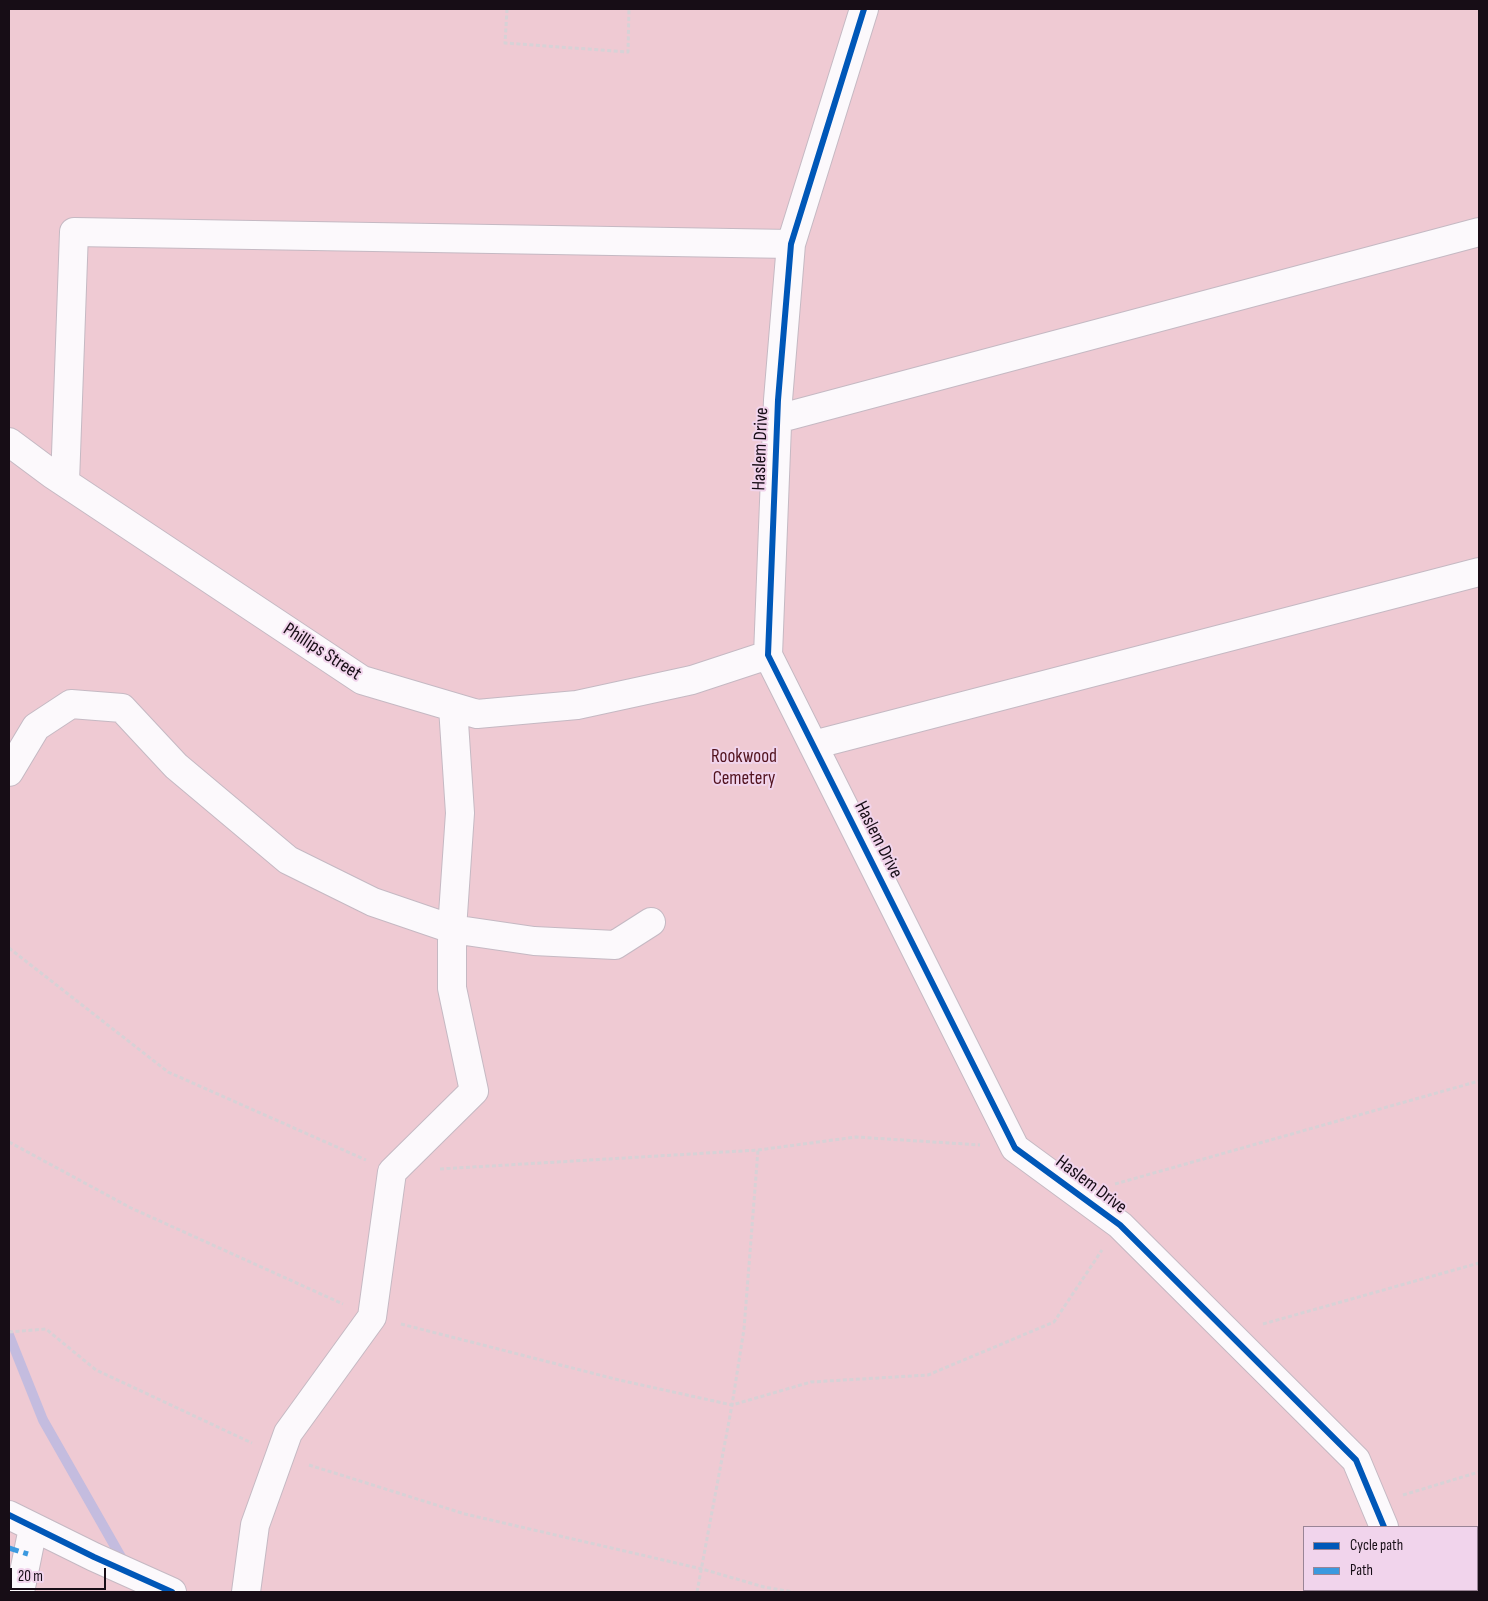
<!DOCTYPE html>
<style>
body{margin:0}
#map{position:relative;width:1488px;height:1601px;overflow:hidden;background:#ebdae8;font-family:"Sofia Sans Condensed",sans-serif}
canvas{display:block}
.frame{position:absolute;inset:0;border:10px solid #170d16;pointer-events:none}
.legend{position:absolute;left:1303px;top:1526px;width:175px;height:65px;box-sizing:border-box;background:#f1d4ec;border:1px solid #9a8496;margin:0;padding:6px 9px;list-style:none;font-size:15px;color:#170d16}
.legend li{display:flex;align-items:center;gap:10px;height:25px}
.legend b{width:25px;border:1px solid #9a8496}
.scale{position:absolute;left:10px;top:1568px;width:96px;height:22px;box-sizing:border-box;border:2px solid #170d16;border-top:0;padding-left:6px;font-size:15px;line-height:18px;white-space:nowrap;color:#170d16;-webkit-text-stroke:4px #f1d4ec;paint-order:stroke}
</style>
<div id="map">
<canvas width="1488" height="1601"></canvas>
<div class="frame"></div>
<ul class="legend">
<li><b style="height:6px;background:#0057b8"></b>Cycle path</li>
<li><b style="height:6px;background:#3b99df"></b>Path</li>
</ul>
<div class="scale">20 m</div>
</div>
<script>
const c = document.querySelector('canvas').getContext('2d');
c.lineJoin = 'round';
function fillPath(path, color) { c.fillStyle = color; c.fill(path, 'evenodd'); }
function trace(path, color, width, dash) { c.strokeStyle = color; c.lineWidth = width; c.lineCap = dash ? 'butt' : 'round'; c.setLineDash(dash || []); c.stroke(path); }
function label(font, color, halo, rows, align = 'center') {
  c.font = font + ' "Sofia Sans Condensed",sans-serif'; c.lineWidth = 4; c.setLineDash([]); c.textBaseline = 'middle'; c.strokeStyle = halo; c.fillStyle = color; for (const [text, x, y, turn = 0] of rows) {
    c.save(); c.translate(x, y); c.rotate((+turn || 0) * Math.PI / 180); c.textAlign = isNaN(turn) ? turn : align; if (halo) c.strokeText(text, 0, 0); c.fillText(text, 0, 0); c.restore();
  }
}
fillPath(new Path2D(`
 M9,9H1479V1592H9ZM1304,1527H1477V1590H1304Z`), '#efcad3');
trace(new Path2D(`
 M9,1335L43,1420L125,1564`), '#c4bcdf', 10);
const minor = new Path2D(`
 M864,9L791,244L778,400L768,655L1015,1148L1120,1225L1356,1460L1384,1527
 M777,419L1479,232
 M9,442L52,474L362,680L477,714L577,705L692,680L768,655
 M65,482L74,232L791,244
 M813,745L1479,572
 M9,772L36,727L71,704L122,708L176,766L288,860L373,902L452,929L534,941L615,945L651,922
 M9,1515L94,1557L172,1592
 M1411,1590L1412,1592
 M20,1592L33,1528
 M246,1592L255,1525L288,1433L372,1317L392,1172L474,1091L452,988V929L460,813L453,707`);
trace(minor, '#c5b9c3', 30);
trace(new Path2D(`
 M507,9L505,43L628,52L629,9
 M9,948L168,1072L366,1160
 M9,1142L131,1208L343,1304
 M440,1169L758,1150L856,1137L980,1145
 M1115,1184L1479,1081
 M401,1324L619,1380L732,1405L811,1382L928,1375L1054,1322L1102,1250
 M1263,1324L1479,1263
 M9,1332L46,1329L96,1370L252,1443
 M309,1465L465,1514L702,1569L764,1587L793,1592
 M1403,1495L1479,1472
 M697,1592L732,1405L744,1329L758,1150
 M1352,1592L1358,1590`), '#d7d2d6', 3, [4, 2.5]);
trace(minor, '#fcf9fc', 28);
trace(new Path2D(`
 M9,1548L28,1554`), '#3b99df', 5, [10, 5]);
trace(new Path2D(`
 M864,9L791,244L778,400L768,655L1015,1148L1120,1225L1356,1460L1384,1527
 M9,1515L94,1557L172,1592`), '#0057b8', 6);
label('19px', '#170d16', '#f1d4ec', [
 ["Haslem Drive",761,449,-88],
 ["Phillips Street",322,652,33],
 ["Haslem Drive",878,840,63],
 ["Haslem Drive",1091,1185,37]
]);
label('19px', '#52131f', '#f1d4ec', [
 ["Rookwood",744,757],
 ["Cemetery",744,779]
]);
</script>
